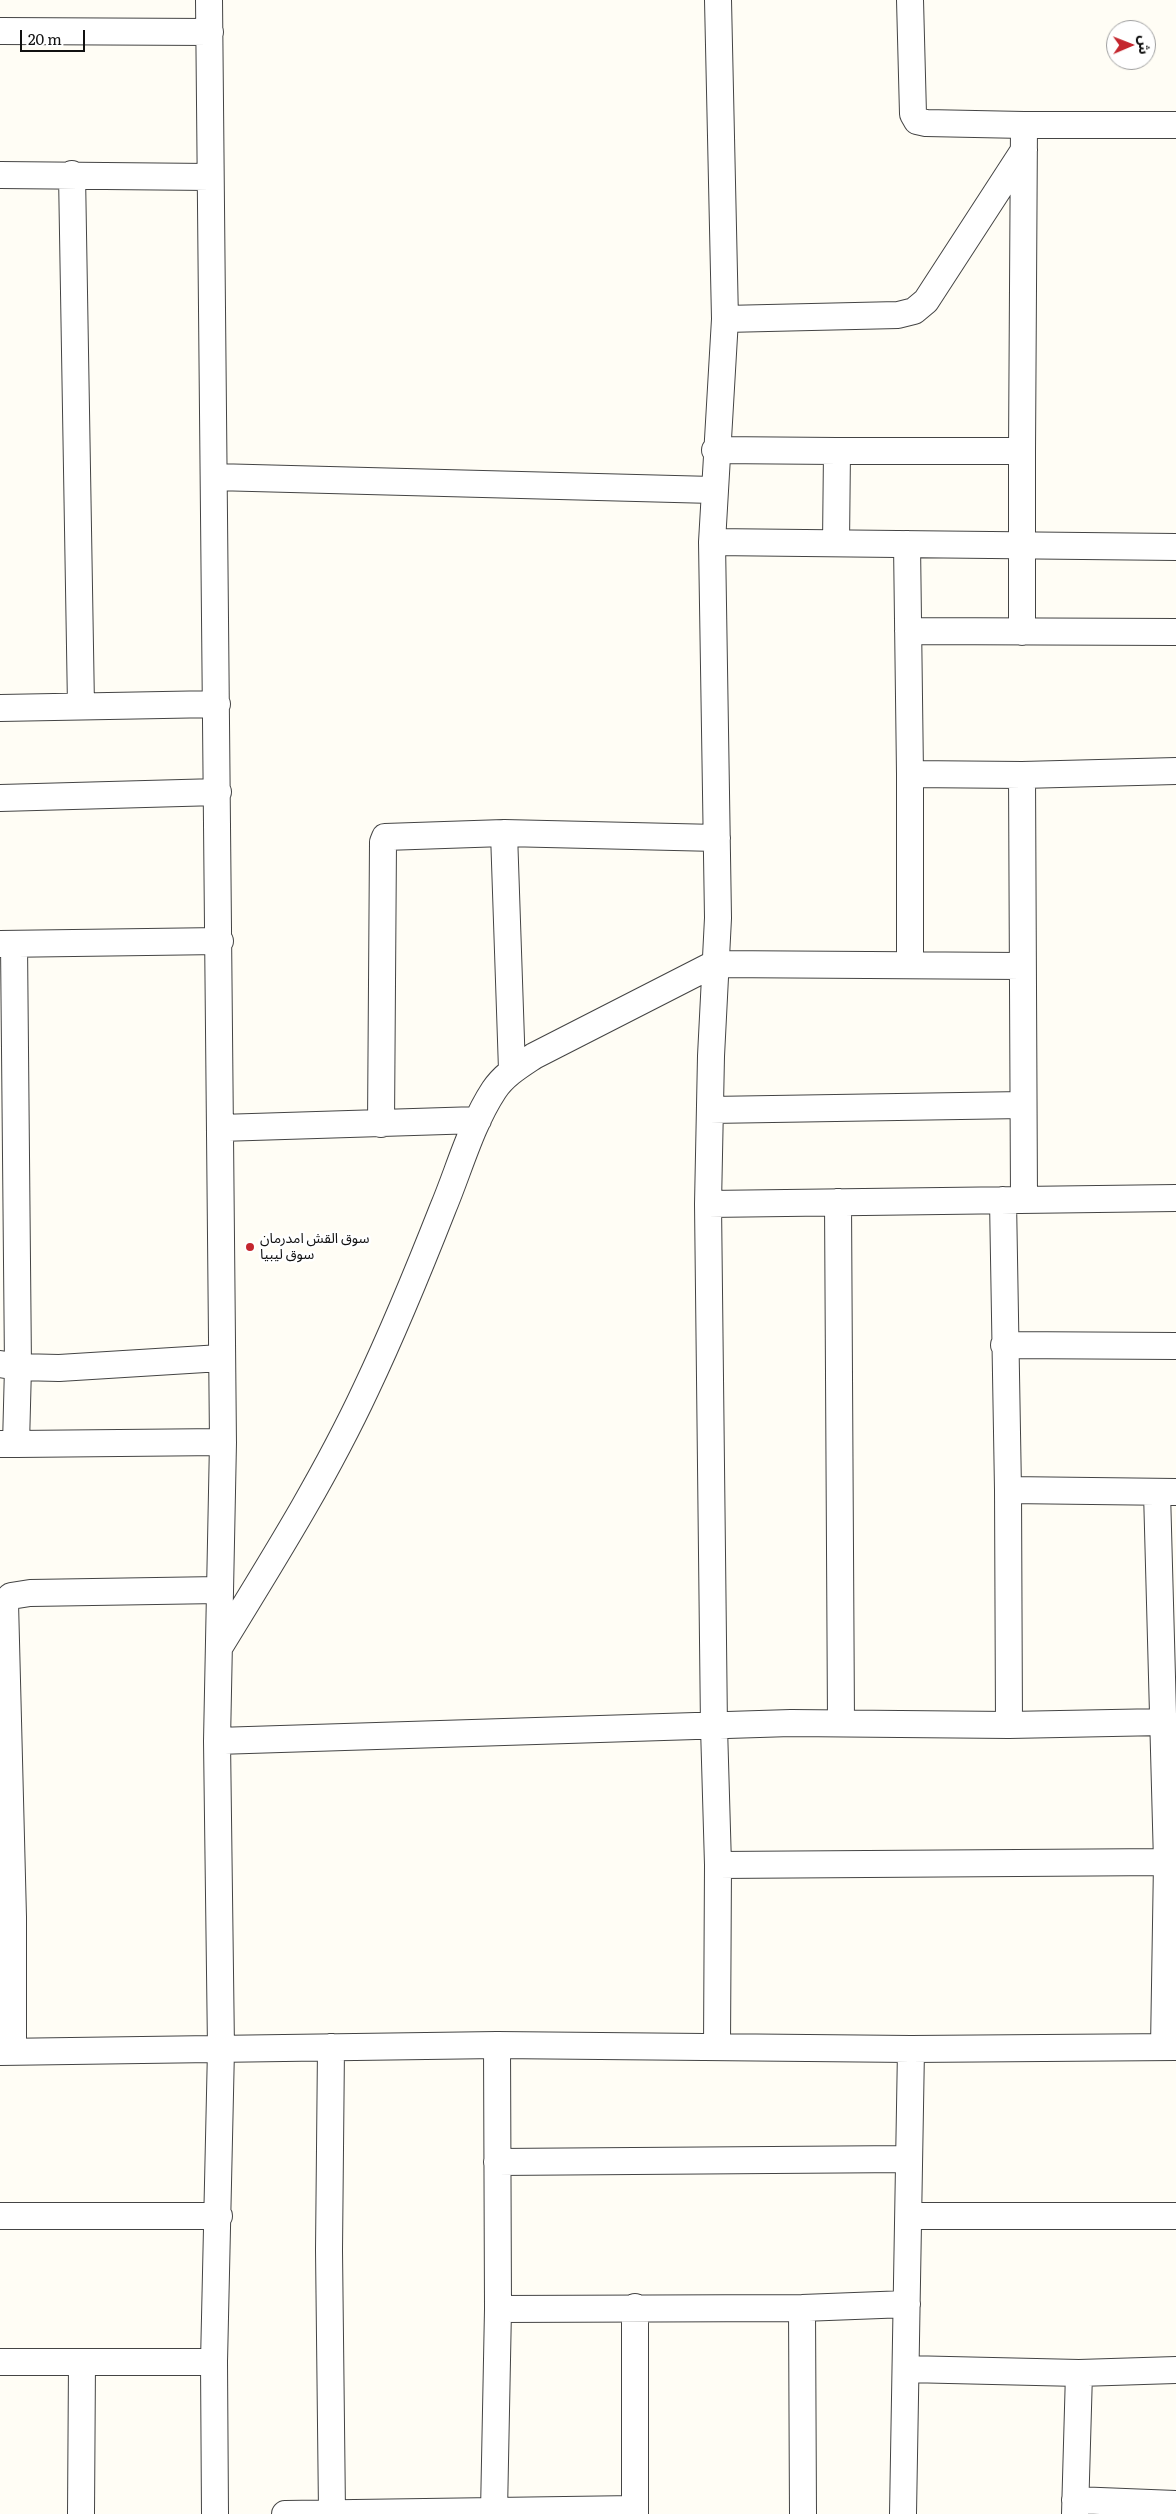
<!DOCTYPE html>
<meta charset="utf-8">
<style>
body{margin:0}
#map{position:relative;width:1176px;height:2514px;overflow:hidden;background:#fffdf5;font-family:Literata,"Noto Sans Arabic",serif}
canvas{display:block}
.north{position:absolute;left:1106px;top:20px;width:50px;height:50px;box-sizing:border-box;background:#fff;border:1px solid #a0a0a0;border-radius:50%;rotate:89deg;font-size:14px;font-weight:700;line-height:20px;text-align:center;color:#111}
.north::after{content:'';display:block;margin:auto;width:18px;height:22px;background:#c4262e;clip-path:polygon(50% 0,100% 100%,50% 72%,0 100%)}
.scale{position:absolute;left:20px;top:30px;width:65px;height:22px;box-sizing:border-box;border:2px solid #111;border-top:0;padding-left:6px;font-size:15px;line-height:18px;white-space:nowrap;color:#111;-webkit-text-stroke:4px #fff;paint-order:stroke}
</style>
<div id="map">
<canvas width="1176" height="2514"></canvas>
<div class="north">ش</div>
<div class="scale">20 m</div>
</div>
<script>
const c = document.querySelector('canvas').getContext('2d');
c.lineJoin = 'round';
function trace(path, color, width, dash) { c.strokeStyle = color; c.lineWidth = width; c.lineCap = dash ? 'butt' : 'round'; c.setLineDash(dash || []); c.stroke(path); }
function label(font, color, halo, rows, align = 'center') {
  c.font = font + ' Literata,"Noto Sans Arabic",serif'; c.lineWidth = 5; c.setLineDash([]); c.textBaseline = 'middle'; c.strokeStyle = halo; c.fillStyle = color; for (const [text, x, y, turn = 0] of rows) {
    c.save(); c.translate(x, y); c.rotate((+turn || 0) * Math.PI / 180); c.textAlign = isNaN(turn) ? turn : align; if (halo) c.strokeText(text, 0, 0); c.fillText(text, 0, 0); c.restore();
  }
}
const street = new Path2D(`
 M209,0L223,1442L217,1741L221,2049L214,2362L215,2514
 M910,0L913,114L917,121L926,123L1024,125
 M0,31L210,32
 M72,174L81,706
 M0,175L210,177
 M725,319L898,315L914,311L926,301L1024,150
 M715,450L837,451
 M1022,451L1024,125H1176
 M214,477L713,490
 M712,542L1176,547
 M836,543L837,451H1022V632
 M907,544L910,774V965
 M908,631L1176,632
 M0,708L217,704
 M910,774L1022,775L1176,771
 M1022,775L1024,1200
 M0,798L218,792
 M504,833L512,1070
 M0,944L220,941
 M710,1110L1023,1105
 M381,1124L383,842L385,837L504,833L717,838
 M220,1128L478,1120
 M1003,1200L1008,1490L1009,1725
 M838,1202L841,1723
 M708,1204L1176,1198
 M1004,1345L1176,1346
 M0,1364L18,1367L59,1368L221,1358
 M0,1444H16L18,1367L14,944
 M16,1444L223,1442
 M1008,1490L1176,1492
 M1157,1492L1167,1862L1164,2047
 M219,1648C271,1563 324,1479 366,1389C394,1330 419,1269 443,1208C459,1170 471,1125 494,1090C504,1075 519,1066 534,1056L714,964L1022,966
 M217,1741L791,1723L1009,1725L1163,1722
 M718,1865L1167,1862
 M717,2046L718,1865L714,1727L708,1204L711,1056L718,918L712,542L725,319L718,0
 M331,2047L329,2250L332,2512
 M13,2051V1917L5,1602L11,1596L30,1593L219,1590
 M0,2052L497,2045L911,2049L1176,2047
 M497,2162L909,2159
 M0,2216H219
 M909,2216H1176
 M802,2308L803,2514
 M498,2309L802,2308L907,2304
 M0,2362H214
 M906,2369L1079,2373L1176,2370
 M1075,2500L1176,2504
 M494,2512L498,2309L497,2045
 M81,2514L82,2362
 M285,2514L635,2509
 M635,2514V2307
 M903,2514L911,2049
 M1075,2514L1079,2373`);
trace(street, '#444', 28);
trace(street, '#fff', 26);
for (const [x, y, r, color] of [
 [250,1247,5,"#c4262e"]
]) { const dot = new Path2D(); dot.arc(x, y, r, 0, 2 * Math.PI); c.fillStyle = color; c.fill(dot); trace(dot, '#fff', 2); }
label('14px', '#111', '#fff', [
 ["سوق القش امدرمان",260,1239],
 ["سوق ليبيا",260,1255]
], 'left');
</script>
